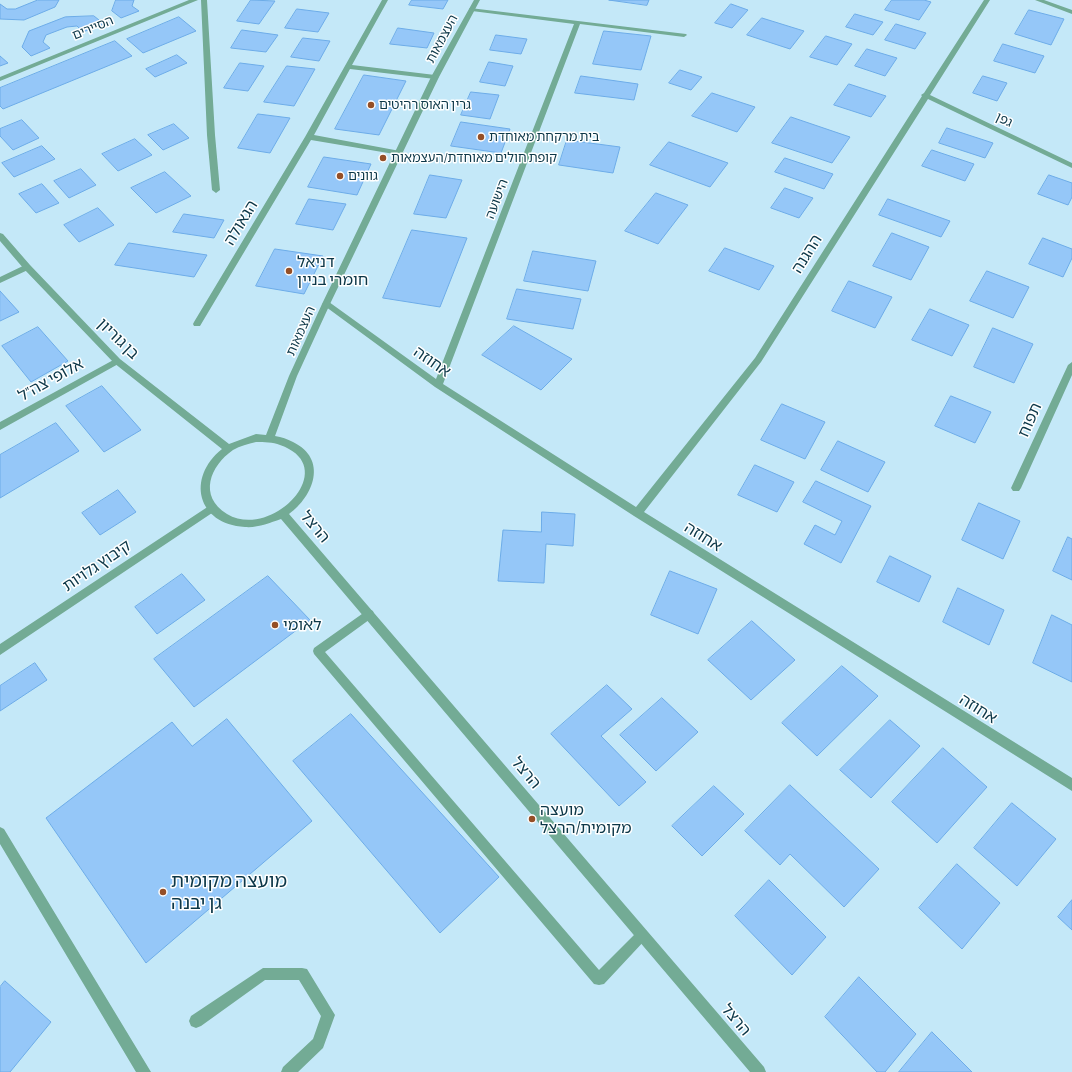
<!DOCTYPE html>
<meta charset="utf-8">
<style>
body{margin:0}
canvas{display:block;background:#c4e8f8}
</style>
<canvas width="1072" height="1072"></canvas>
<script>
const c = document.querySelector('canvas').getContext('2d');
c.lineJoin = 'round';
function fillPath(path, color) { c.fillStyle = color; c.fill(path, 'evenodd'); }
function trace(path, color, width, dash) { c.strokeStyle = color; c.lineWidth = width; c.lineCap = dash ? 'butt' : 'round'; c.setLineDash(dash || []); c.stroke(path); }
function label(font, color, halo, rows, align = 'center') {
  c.font = font + ' "Alegreya Sans","Noto Sans Hebrew",sans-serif'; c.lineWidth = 3; c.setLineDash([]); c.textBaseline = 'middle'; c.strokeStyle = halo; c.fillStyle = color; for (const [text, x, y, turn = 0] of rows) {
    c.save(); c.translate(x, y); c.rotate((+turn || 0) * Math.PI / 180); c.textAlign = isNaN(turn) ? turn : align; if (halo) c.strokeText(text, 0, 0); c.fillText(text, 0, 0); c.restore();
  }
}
const building = new Path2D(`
 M38,0H59L55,7L24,20L0,19V4L7,9H15Z
 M116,0H134L132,6L139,11L121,18L112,11Z
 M251,0L275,1L259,24L237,21Z
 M412,0H448L443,9L409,5Z
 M609,0H649L647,5Z
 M892,0H924L931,2L919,20L885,10Z
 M731,4L748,10L732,28L715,23Z
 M297,9L329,13L318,32L285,28Z
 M1029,10L1064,19L1051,45L1015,34Z
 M855,14L883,22L873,35L846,27Z
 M94,16L104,24L83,32L77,26L67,27L46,35L43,42L50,48L31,56L22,47L29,31L65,17Z
 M179,17L196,31L143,53L127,39Z
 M762,18L804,31L790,49L747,35Z
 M896,24L926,33L915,49L885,40Z
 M398,28L434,33L427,48L390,44Z
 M242,30L278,35L266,52L231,48Z
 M604,31L651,36L641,70L593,64Z
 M496,35L527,39L521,54L490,50Z
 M826,36L852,44L837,65L810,57Z
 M303,38L330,41L319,61L291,57Z
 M115,41L132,56L3,109L0,106V88Z
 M1003,44L1044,56L1035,73L994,61Z
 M867,49L897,58L885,76L855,66Z
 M177,55L187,63L155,77L146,69Z
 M0,56L8,63L0,66Z
 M489,62L513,66L505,86L480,82Z
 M240,63L264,66L248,91L224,88Z
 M287,66L315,69L294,106L264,102Z
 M680,70L702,77L691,90L669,83Z
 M364,75L406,81L379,135L335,129Z
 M581,76L638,84L634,100L575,93Z
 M983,76L1007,83L997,101L973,93Z
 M849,84L886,96L871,117L834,105Z
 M471,92L499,95L490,119L461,115Z
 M712,93L755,107L737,132L692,116Z
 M258,114L290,118L270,153L238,148Z
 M791,117L850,137L832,163L772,143Z
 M22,120L39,138L13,150L0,136V129Z
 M461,122L510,129L501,153L451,146Z
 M174,124L189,138L163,150L148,135Z
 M947,128L993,143L985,158L939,143Z
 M135,139L152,155L118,171L102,154Z
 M567,140L620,147L613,173L559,165Z
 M669,142L728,163L710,187L650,165Z
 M42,146L55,159L14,177L2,163Z
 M932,150L974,164L965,181L922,166Z
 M324,157L371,164L357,195L308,187Z
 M785,158L833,174L824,189L775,172Z
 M81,169L96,185L69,198L54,181Z
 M165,172L191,196L156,213L131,188Z
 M430,175L462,180L446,218L414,214Z
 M1049,175L1072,183V197L1068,205L1038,194Z
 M42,184L59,203L36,213L19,194Z
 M785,188L813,198L799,218L771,208Z
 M656,193L688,205L658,244L625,231Z
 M309,199L346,204L333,230L296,224Z
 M888,199L950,221L941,237L879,215Z
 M98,208L114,225L79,242L64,225Z
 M184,214L224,220L214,238L173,232Z
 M412,230L467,238L440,307L383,298Z
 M892,233L929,247L911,280L873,266Z
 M1043,238L1072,249V258L1063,277L1029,264Z
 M129,243L207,255L194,277L115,265Z
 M725,248L774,266L759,290L709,271Z
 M275,249L323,256L304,294L256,286Z
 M533,251L596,261L588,291L524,281Z
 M987,271L1029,287L1013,318L970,301Z
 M849,281L892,297L875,328L832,311Z
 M517,289L581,299L573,329L507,319Z
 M0,291L19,312L0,321Z
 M930,309L969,325L952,356L912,340Z
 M514,326L572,359L541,390L482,355Z
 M38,327L68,361L31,382L2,346Z
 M993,328L1033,344L1014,383L974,367Z
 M102,386L141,430L104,452L66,406Z
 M951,396L991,412L975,443L935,426Z
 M782,404L825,422L805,459L761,440Z
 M56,423L79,451L0,498V455Z
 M838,441L885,462L868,492L821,470Z
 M755,465L794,482L777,512L738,495Z
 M816,481L871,506L841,563L804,544L815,525L835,535L842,521L803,502Z
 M118,490L136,512L100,535L82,513Z
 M979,503L1020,521L1003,559L962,540Z
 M542,512L575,514L573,546L546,544L544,583L498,581L503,530L541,532Z
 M1068,537L1072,539V580L1053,571Z
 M890,556L931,576L919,602L877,582Z
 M670,571L717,589L698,634L651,615Z
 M182,574L205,600L157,634L135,607Z
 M268,576L310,620L194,707L154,659Z
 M958,588L1004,610L989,645L943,622Z
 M1052,615L1072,625V682L1033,663Z
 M752,621L795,660L751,700L708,660Z
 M35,663L47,680L0,711V686Z
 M842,666L878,696L817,756L782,723Z
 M607,685L632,709L601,736L646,782L619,806L551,734Z
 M662,698L698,732L656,771L620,735Z
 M351,714L499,877L440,933L293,761Z
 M227,719L312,821L146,963L46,818L172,722L192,746Z
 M890,720L920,746L871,798L840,770Z
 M943,748L987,787L937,843L892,802Z
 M790,785L879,869L844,907L790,854L780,865L745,831Z
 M714,786L744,814L702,856L672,826Z
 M1012,803L1056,839L1017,886L974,848Z
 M957,864L1000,903L962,949L919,908Z
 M769,880L826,937L792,975L735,916Z
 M1072,900V930L1058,917Z
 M859,977L916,1034L885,1072H877L825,1017Z
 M5,981L51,1022L10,1072H0V987Z
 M932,1032L972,1072H899Z`);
fillPath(building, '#95c7f8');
trace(building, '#6dace8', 1);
fillPath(new Path2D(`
 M201,0H207L215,135L220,190L216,193L212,190L207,135Z
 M0,827L4,829L151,1072H136L0,844Z
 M263,968H302L307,969L335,1015L323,1048L298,1072H281L283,1067L313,1039L321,1016L299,980H265L201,1026L196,1028L191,1026L189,1021L191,1016Z`), '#73ab95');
fillPath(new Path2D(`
 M189,0H198L0,81V77Z
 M382,0H388L352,65L435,75L439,77L435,79L350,69L314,135L400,151L404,153L400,155L311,140L200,326H194L193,324L194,322L305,137Z
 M984,0H990L930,95L1072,163V168L928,99L761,362L644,512L1072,778V791L634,516L435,387L322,304L326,301L329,302L436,379L574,24L472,11L469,9L470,8L686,34L687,35L684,37L580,24L443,384L636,507L755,358L922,96L921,95L924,93Z
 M27,264L31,267L30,269L0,283V277Z
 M117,358L121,361L120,363L0,430V422Z
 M1072,362V375L1021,488L1019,491H1013L1011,488L1068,365Z
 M212,504L215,505L217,508L215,511L0,655V644Z
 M369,609L373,611L374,614L373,617L325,652L599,970L638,931L642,929L646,931L648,935L646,939L604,984L599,985L594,984L314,654L313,651L314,648Z`), '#73ab95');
fillPath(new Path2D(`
 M474,0H480L439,77L330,304L297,376L275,436C282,437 287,439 293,442C328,459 314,496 289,514L764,1067L766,1072H750L281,519C269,523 258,528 245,527C197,524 186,478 222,449L114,363L24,269L0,241V233L3,234L30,265L120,359L229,444L256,434L266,435L289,376L322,304L431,77ZM256,442C264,442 273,442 280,445C343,467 272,541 227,514C198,496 210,466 233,450C240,446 248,444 256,442Z
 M1035,0H1044L1072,10V14Z`), '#73ab95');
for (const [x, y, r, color] of [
 [371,105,4,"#954f27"],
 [481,137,4,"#954f27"],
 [383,158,4,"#954f27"],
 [340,176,4,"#954f27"],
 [289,271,4,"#954f27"],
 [275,625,4,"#954f27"],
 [532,819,4,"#954f27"],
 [163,892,4,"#954f27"]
]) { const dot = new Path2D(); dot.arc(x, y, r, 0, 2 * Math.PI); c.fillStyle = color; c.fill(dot); trace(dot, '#fff', 1.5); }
label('13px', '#0c3748', '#fff', [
 ["הסיירים",93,28,-22],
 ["העצמאות",442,39,-62],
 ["גפן",1004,120,26],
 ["הישועה",497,199,-69],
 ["העצמאות",301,331,-66]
]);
label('13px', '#0c3748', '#fff', [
 ["גרין האוס רהיטים",379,105],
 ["בית מרקחת מאוחדת",489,137],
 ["קופת חולים מאוחדת/העצמאות",391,158],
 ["גוונים",348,176]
], 'left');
label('16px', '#0c3748', '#fff', [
 ["הגאולה",241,223,-59],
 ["ההגנה",807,254,-58],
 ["בן גוריון",118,339,44],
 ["אחוזה",432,362,35],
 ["אלופי צה\"ל",51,380,-29],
 ["תפוח",1030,420,-66],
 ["הרצל",315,527,50],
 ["אחוזה",703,537,32],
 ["קיבוץ גלויות",97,566,-34],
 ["אחוזה",978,709,32],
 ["הרצל",526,773,50],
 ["הרצל",736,1020,50]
]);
label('16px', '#0c3748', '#fff', [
 ["דניאל",297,262],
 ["חומרי בניין",297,280],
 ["לאומי",283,625],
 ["מועצה",540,810],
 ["מקומית/הרצל",540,828]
], 'left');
label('19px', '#0c3748', '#fff', [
 ["מועצה מקומית",171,881],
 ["גן יבנה",171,903]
], 'left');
</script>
